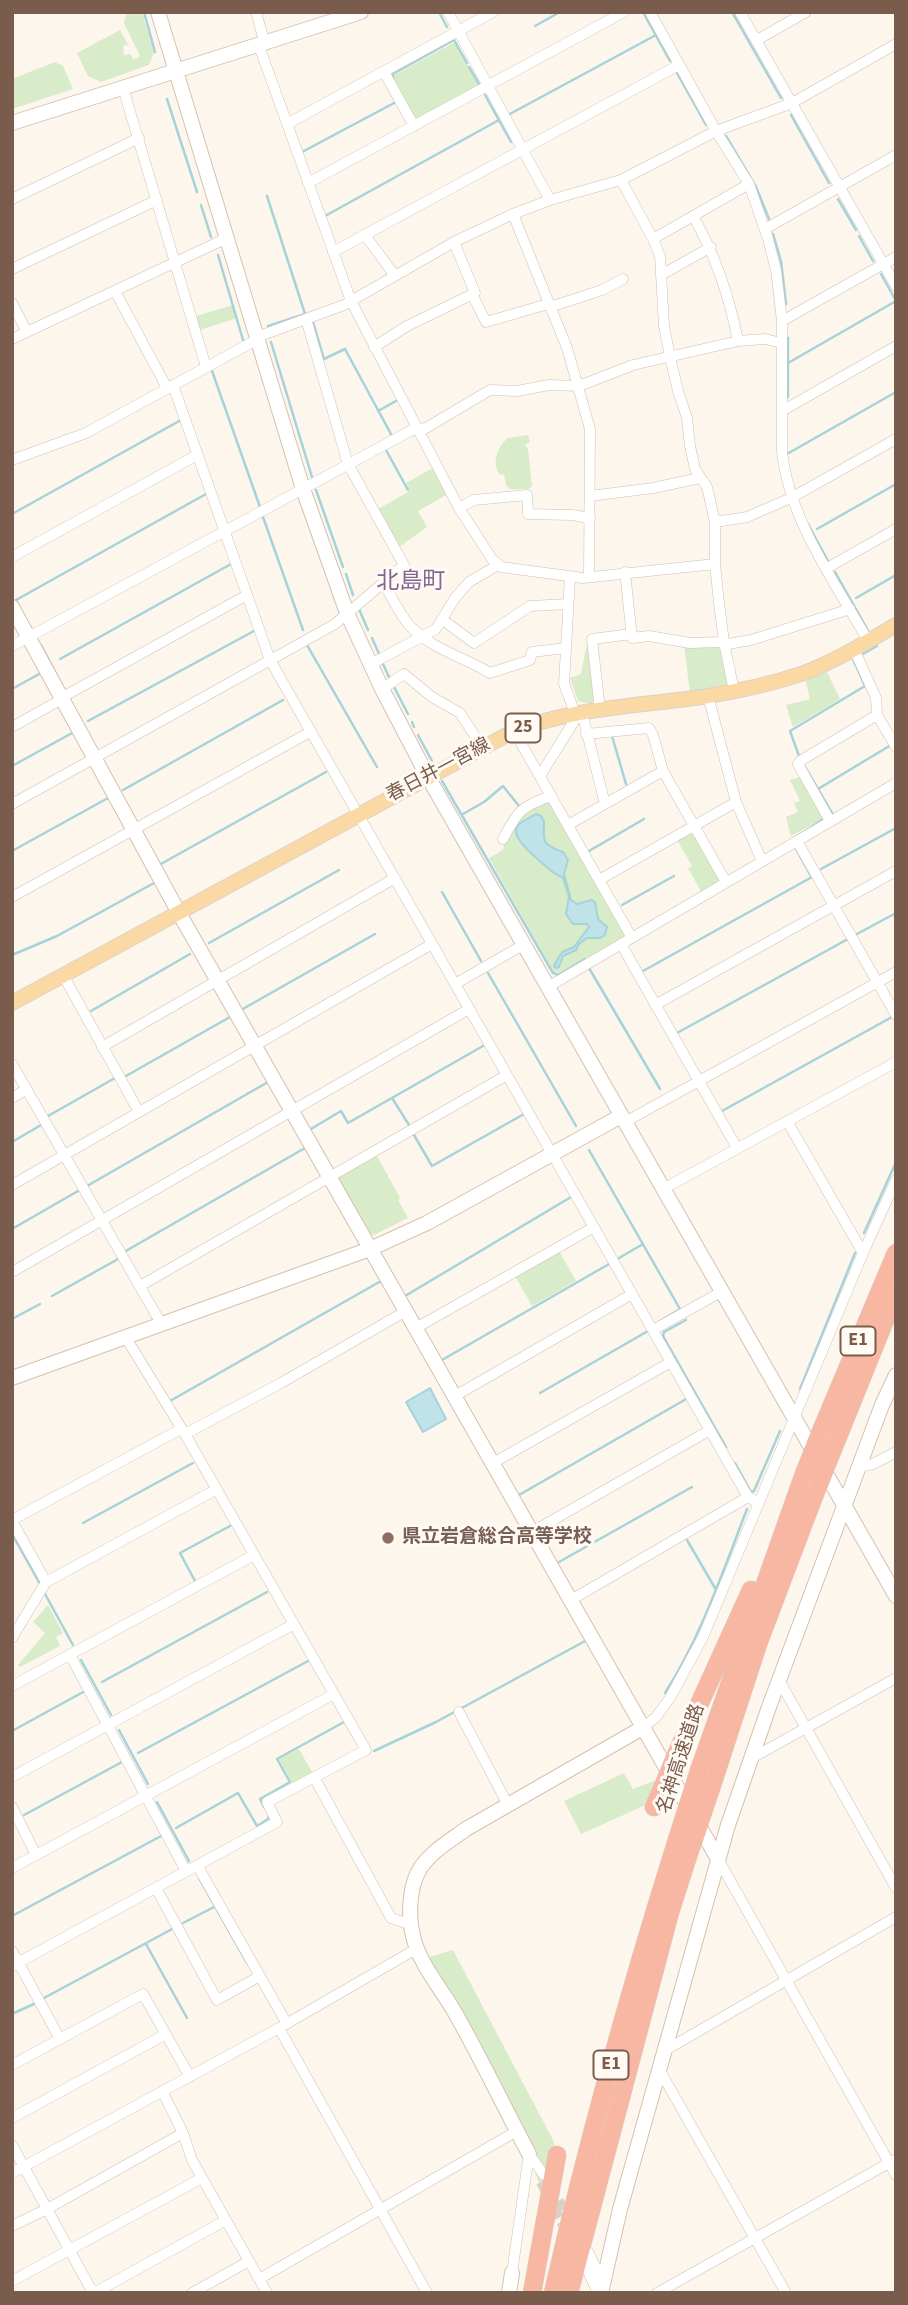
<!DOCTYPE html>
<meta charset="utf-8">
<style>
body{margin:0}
#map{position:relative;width:908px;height:2305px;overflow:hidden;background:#fdf6ec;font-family:"Source Sans 3",sans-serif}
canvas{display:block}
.frame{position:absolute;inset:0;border:14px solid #7a5c4d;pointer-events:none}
</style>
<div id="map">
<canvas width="908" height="2305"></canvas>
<div class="frame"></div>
</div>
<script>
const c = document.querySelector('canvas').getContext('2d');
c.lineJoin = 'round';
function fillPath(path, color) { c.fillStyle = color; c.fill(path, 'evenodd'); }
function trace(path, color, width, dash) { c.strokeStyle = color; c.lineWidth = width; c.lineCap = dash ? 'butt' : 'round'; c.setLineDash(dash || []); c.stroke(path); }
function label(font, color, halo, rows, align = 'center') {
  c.font = font + ' "Source Sans 3","Noto Sans JP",sans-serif'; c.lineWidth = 6; c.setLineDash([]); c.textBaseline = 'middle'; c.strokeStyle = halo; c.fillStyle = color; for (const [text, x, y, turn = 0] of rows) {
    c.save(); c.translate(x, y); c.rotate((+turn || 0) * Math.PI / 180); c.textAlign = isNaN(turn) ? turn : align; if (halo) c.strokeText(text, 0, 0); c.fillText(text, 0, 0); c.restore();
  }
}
fillPath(new Path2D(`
 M127,12H142L154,53L149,65L101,82L88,76L77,53L120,30L128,45L123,46L124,55L130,54L134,60L140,56L124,23Z
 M455,42L479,86L417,120L414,119L393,76Z
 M55,62L63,66L73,89L12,109V79Z
 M233,305L237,318L200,330L196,316Z
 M528,435L530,442L525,445L528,449L532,486L528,489H510L506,485L504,475L499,474C492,461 497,447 508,438Z
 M433,468L446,495L418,511L427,527L399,547L378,509L410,491L406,483Z
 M587,644L595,699L591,704L578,701L570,678L581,674Z
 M684,644L722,645L731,686L690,693Z
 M827,672L840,699L793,727L786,705L810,699L805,679Z
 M800,777L824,818L791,836L786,817L798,812L794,803L800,801L790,780Z
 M550,800L625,934V938L558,973L554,972L489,858L503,850C509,820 525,812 550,800Z
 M689,833L693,835L719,880V884L702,893L688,868L692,866L677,840Z
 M376,1154L400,1198L398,1200L408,1218L374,1235L369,1234L338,1180L340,1175Z
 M559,1251L576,1281L532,1306L515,1276Z
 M48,1605L63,1633L56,1637L60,1646L20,1667L18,1665L45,1633L33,1622Z
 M299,1749L312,1772L292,1783L279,1759Z
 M624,1773L633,1789L659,1779L648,1804L581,1834L564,1801Z
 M453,1950L553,2140L557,2155L547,2206L529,2154L423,1959Z`), '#d8ecc9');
const water = new Path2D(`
 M536,814L541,816L544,822C543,843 543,845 563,852L568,860L564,874L571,900L577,904L592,900L595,902L598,919L607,927L605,935L600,938H587L579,944L576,950L563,956L559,967L556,968L554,966L562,952L574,947L589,927L587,924H573L566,914L569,896L563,878C553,874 516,843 516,832C515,823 529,818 536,814Z
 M430,1388L446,1419L423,1432L406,1402Z`);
fillPath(water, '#bfe3e8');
trace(water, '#a5d3da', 2);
trace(new Path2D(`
 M144,12L155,52
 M439,12L447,27
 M643,12L670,61
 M732,12L781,98
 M535,26L560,12
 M469,67L479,84
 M677,73L706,125
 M393,80V74L454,40L467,63
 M485,95L511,142
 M167,99L197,192
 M508,115L656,35
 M791,115L829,183
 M726,136L756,187L769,219
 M302,152L396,102
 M267,196L305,314L268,326
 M838,199L856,230
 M201,205L211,237
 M325,216L499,120
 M773,234L781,261L786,304
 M859,236L873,261
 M218,255L243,340
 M881,274L896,301
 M313,322L324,359L345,349L392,436
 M271,342L312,477
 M788,363L896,301
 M211,368L260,507
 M788,397V338
 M378,411L396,401
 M386,450L408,490
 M787,454L896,392
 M316,490L343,567
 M12,514L181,420
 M263,517L303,630
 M808,524L828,561
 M817,529L896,484
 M835,572L870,634
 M346,574L353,595
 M856,598L896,575
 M19,606L16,600L206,494
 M359,609L368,630
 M372,638L380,656
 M41,645L62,685
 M307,645L377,767
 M861,655L877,646
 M60,659L231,564
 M383,664L389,677
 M394,687L408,714
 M12,689L41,673
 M88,721L254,631
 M412,722L414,727
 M418,735L432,761
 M612,736L626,784
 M799,756L790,731L865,686L853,659
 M12,766L74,732
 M805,767L832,813
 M442,781L553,973L558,975L585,959
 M818,789L891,745
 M123,790L283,700
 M463,814L484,802L503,786L519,806
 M791,840L822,820
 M796,849L811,876
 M12,851L108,798
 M589,851L644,819
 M159,865L326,772
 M821,869L896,828
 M442,892L481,961
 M622,905L674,876
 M857,934L896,913
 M209,943L339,870
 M12,955L57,936L154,883
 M589,968L660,1089
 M643,971L812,877
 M488,973L576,1126
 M241,1010L375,934
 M91,1011L190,954
 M677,1033L848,939
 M126,1076L230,1017
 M392,1098L409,1125
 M722,1111L892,1017
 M48,1116L115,1078
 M311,1129L341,1111L348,1123L483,1046
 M414,1135L432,1166L524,1114
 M12,1142L41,1125
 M589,1150L680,1309L660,1321
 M87,1186L268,1082
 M12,1229L78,1191
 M864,1233L896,1162
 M124,1252L305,1148
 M619,1258L643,1244
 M52,1296L118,1259
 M405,1296L571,1197
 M12,1319L40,1304
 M686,1320L664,1332L663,1336L726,1447
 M442,1360L609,1264
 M800,1389L855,1253
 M540,1393L648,1331
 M170,1401L381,1281
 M735,1463L751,1492L754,1491L780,1431
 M519,1495L688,1398
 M83,1523L193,1463
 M12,1534L40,1584
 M687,1540L715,1588
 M559,1562L692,1487
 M195,1581L180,1553L230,1526
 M45,1594L73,1645
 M81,1660L111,1715
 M102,1682L267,1592
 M665,1693C701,1637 723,1571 747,1509
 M119,1730L148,1784
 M12,1731L85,1691
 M374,1751L436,1722L587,1640L586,1638
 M138,1753L308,1661
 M157,1802L189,1861
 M264,1807L260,1799L290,1782L277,1759L344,1722
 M24,1815L122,1762
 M176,1828L238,1793L257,1826L268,1819L269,1816
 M199,1878L247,1963
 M12,1916L163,1835
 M183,1923L214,1907
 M146,1944L187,2018
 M44,1998L174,1928
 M12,2014L36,2003`), '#a5d3da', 2.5);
trace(new Path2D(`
 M541,2182L566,2231
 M551,2188L570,2220`), '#dcd0c4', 10, [10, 5]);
const street = new Path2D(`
 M256,12L265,44
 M448,12L550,200
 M650,12L716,131L749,184L768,239L776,270L782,321V451C789,520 835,582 868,641
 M740,12L896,286
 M757,40L806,12
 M259,46L351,301L459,508L492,559L501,567L583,578L715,564
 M384,72L414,126
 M123,88L206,367
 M287,124L493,12
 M621,180L653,239L660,256L664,326L670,357L678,391L687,418L690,446L695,469L707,487L715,522V564L719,603L724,642L734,691
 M308,183L624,12
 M12,199L139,138
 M513,214L567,348L590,429L589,576
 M693,216C716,256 729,295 738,341
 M765,229L896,155
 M365,235L395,276
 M653,239L749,184
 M333,252L679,65
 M12,269L157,200
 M661,275L711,247
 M115,291L167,388
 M472,294L486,322L548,304
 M12,303L27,332
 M550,307L602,290L623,279
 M782,321L896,257
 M257,337L344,305L454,242L513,214L550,200L621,180L716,131L792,103L896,44
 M12,339L227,238
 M374,347L407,326L475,293L454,242
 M173,385L270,660L748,1497L759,1503
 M782,411L896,346
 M12,460L86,433L258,339
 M590,496L653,488L700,478
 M459,508L474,500L527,495L528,514L572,515L590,518
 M715,522L747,517L791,498L896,439
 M12,557L197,455
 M827,568L896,529
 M625,572L632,638L649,636L690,643L719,642L728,644L751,640L850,609
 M570,577L564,684L575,713
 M383,582C391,596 399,613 409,625C431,649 464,657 490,673L530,660L532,652L566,648
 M443,620L474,643L530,606L568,604
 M12,646L412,430L426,428L490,390L517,391L549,385L579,386L633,365L738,341L765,339L782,343
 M371,664L436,629L455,598L469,582L498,565
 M382,689L404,674L432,697L460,713L482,747
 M61,698L247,595
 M600,710L592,639L632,634
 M582,713L605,804
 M877,715L896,747
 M12,727L62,699
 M514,731L632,938
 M586,734L649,728L653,735L663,771L726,882
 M540,776L579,713
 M736,802L762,861
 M12,804L335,624L404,565L348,464L306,319
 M830,821L798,764L800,761L877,715L876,698L854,649
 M568,825L663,771
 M503,839C517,812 521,806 551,796
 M797,841L896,1015
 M599,880L736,802L708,696
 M12,897L310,732
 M621,944L737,1148
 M63,975L139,1112
 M455,984L523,945
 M548,987L896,783
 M655,1005L896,871
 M102,1047L395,878
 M12,1064L162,1325
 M12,1098L27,1089
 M787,1121L863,1253
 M625,1122L896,972
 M12,1185L432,944
 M663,1189L896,1062
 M12,1272L469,1009
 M140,1286L507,1075
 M416,1328L594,1227
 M653,1330L721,1292
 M455,1396L632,1294
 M185,1434L281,1383L406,1311
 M493,1463L671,1362
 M859,1467L873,1464L896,1452
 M12,1520L181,1429
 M12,1521L46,1582
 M532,1532L710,1430
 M571,1600L748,1497
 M12,1638L46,1582L217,1489
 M70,1655L186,1871
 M779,1680L896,1888
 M12,1686L254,1555
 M459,1712L508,1805
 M644,1727L656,1717L670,1698L703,1637L863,1253L896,1180
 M752,1758L896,1678
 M12,1777L294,1624
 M314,1777L391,1918L412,1925
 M12,1807L36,1855
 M718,1859L896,2175
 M197,1865L287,2024
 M12,1868L334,1694
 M156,1888L217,2000L260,1976
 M12,1951L60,2039
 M12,1966L277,1822L267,1802L366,1750L185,1434L126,1338
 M279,2028L427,2293
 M664,2051L896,1917
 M12,2065L143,1994L190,2077
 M659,2069L786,2293
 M162,2091L183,2133L192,2160L267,2293
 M12,2118L166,2034
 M12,2145L93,2293
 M529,2154L544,2175
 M12,2173L279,2028L418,1948
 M12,2226L47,2209L183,2133
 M588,2252L603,2281
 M585,2265L598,2293
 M512,2273L529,2154
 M259,2279L517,2131
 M12,2281L202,2178
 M94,2293L226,2220
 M192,2293L249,2261
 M657,2293L896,2159`);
const secondary = new Path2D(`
 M158,12L303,489L347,613L382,689L428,777L896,1596
 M12,123L361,12
 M12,607L179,913L718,1859
 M12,1378L370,1249L427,1223L621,1116
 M529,2154C504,2107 481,2058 454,2011C440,1987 419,1963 413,1936C408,1915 409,1885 421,1867C432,1851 451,1840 466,1829L644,1727
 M509,2293L512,2273
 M601,2293L620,2209L728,1825L769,1707L882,1405L896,1375`);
const primary = new Path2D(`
 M12,1003L514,731C575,707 643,706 708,696C739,691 771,684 801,674C834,662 865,643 896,625`);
const highway = new Path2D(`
 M822,1429L896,1253
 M833,1449L896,1293
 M677,1753L751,1590
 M700,1768L804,1474
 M712,1785L758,1644L814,1496
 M654,1807L665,1782
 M532,2293L557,2155
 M553,2293C588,2140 630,1989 677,1840
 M569,2293L670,1912L687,1859`);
trace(street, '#d1beb0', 11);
trace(secondary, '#d6c0b0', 16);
trace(primary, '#dad1cd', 16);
trace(highway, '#dad1cd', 19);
trace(street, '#fff', 10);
trace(secondary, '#fff', 14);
trace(primary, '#fbd9a5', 14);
trace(highway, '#f7b7a3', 18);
const highwayBridge = new Path2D(`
 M804,1474L822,1429
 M814,1496L833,1449
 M665,1782L677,1753
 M677,1840L700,1768
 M687,1859L712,1785`);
trace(highwayBridge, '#dad1cd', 19, []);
trace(highwayBridge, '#f7b7a3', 18);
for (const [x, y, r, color] of [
 [388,1538,7,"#8d6e63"]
]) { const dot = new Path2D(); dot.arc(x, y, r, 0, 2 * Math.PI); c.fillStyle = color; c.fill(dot); trace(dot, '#fffaf3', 2.5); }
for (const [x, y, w] of [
 [523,728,35],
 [858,1341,35],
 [611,2065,35]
]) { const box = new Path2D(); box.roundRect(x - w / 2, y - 14.5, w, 29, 5); c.fillStyle = '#fffaf3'; c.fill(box); trace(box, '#7a5c4d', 2); }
label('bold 18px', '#7a5c4d', null, [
 ["25",523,728],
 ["E1",858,1341],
 ["E1",611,2065]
]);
label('19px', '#7a5c4d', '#fffaf3', [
 ["春日井一宮線",439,771,-28],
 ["名神高速道路",682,1759,-72]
]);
label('bold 19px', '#785e54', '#fffaf3', [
 ["県立岩倉総合高等学校",402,1538]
], 'left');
label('23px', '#846695', '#fffaf3', [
 ["北島町",411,583]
]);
</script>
